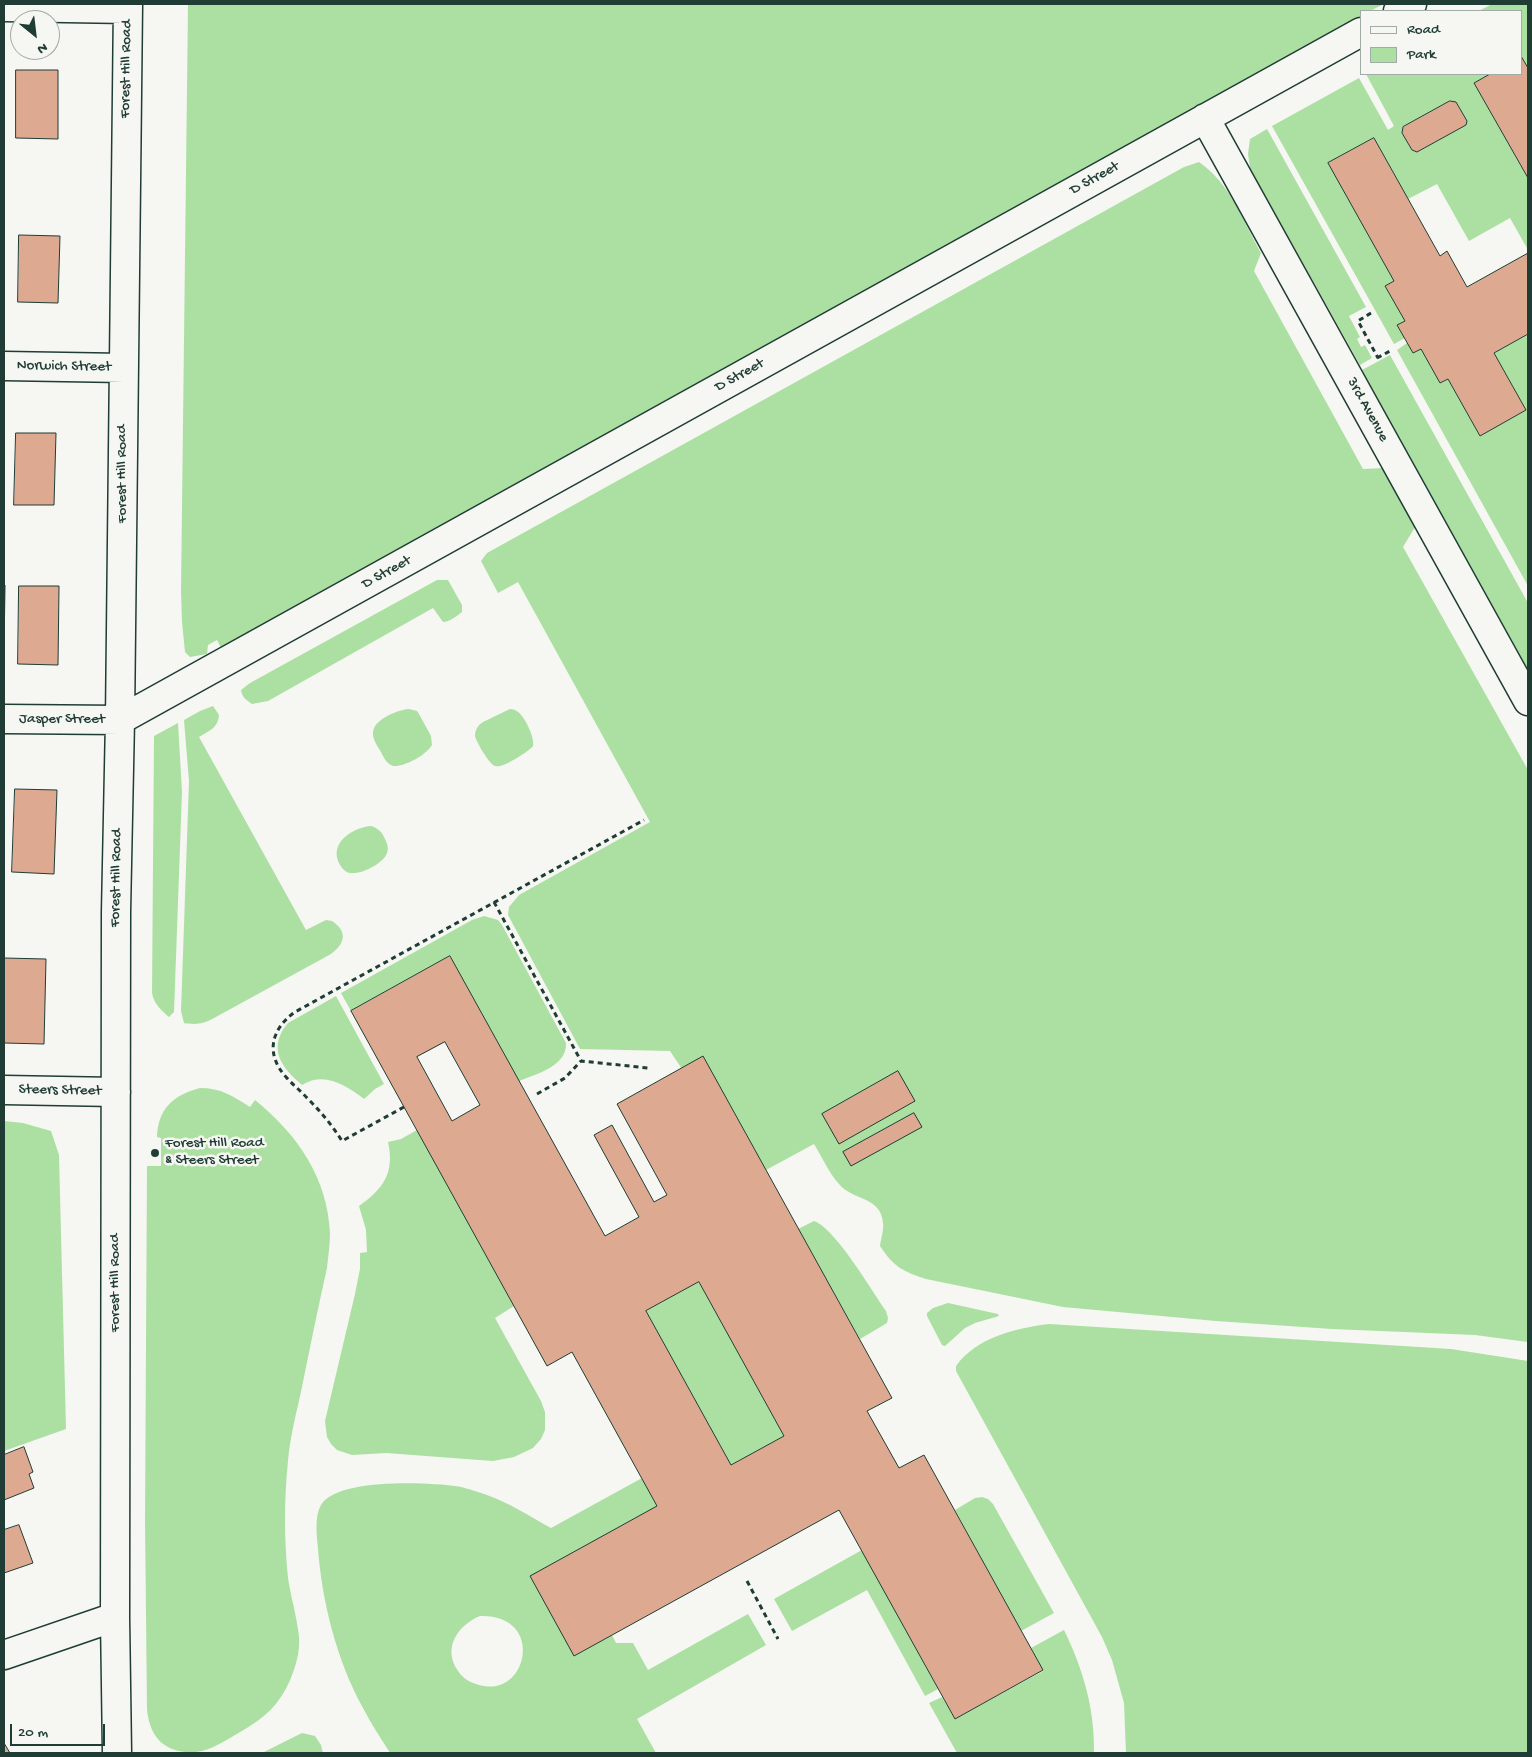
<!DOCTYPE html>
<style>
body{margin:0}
#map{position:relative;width:1532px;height:1757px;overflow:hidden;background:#f6f6f2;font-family:"Gochi Hand",sans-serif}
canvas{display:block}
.frame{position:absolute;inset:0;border:5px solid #1f3d34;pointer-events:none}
.legend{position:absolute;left:1360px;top:10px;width:162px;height:65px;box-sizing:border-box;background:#f6f6f2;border:1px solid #a0aca6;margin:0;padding:6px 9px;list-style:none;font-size:15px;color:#1f3d34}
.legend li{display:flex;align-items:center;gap:10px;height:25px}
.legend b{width:25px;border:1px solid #a0aca6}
.north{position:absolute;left:10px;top:10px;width:50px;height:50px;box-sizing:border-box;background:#f6f6f2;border:1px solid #a0aca6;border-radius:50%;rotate:151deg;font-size:14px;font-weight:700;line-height:20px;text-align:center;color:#1f3d34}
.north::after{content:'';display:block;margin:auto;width:18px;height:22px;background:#1f3d34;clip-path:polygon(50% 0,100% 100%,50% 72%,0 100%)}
.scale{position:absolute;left:10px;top:1724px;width:95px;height:22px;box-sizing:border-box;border:2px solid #1f3d34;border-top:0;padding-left:6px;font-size:15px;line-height:18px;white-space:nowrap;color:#1f3d34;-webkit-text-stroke:4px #f6f6f2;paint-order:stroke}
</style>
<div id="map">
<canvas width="1532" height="1757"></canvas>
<div class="frame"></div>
<ul class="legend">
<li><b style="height:6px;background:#f6f6f2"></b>Road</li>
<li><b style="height:14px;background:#ace0a2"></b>Park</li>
</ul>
<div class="north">N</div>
<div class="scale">20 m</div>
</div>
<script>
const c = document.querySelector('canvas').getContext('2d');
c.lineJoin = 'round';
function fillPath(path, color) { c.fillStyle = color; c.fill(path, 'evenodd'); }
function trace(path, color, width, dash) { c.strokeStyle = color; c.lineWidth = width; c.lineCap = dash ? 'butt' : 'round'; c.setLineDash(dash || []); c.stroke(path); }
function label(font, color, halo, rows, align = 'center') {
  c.font = font + ' "Gochi Hand",sans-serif'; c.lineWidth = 5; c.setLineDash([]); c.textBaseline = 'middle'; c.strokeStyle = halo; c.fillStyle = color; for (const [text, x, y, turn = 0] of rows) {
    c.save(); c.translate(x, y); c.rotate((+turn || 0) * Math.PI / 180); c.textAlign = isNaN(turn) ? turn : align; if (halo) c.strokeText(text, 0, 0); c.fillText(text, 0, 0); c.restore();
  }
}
fillPath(new Path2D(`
 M188,4H1384L1370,11H1361V16L290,611L221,648L217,640L208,645L207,654L190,657L185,652L182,622L181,591Z
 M1492,4H1528V68L1521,56V11H1479Z
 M1366,74H1490L1474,83L1528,178V250L1510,218L1469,241L1437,184L1408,199L1374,138L1329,163L1394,281L1386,286L1405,321L1397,325L1405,338L1394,344L1272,126L1359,78L1388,130L1394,126ZM1450,101L1456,102L1467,121L1465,125L1417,152L1412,150L1402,133L1403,127Z
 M1267,129L1366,307L1349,316L1360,337L1357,339L1361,347L1365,345L1372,358L1360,365L1250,168L1248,154L1250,139Z
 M1199,162C1230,183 1243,221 1261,253L1254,271L1363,469L1383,468L1415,527L1403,547L1528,770V1342L1475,1335L1332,1329L1216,1321L1063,1307L926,1279C902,1271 894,1267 880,1246C881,1238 884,1230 883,1223C881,1196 853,1201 839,1184C829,1173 822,1157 814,1144L766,1170L703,1057L682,1069L670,1051L580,1049L508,915L509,907L519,895L650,822L518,582L498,593L481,561L487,553L1184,167Z
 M1528,334V586L1397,350L1407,343L1421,349L1440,383L1448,379L1480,436L1526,410L1494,353Z
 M1390,355L1528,603V670L1362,370Z
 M437,580H448L462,605V612C457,616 449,622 443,622L433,608L268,701L252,704C246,700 242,697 241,690L250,683Z
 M213,706L219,715C218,728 209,731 199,737L306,930L326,920L332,921C348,931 345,944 331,954L214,1018C203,1024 196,1025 184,1023L181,1011L189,781L184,720L200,711Z
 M409,709L417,711L419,714L431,736L432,745C426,755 405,767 393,766C386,763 384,758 381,752C378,747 373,740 373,734C372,720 397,710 409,709Z
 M510,709C513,709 516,710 518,712C525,717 535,738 533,746C528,752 502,769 495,766C489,764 476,741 475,736C475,730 478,725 483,722Z
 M178,723L182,792L174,1012L169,1017C161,1010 154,1004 152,993L154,736Z
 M371,826C378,828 382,832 385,839C387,843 389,848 387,853C384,864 352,881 343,869C325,847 349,828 371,826Z
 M484,916L498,920L502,925L566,1043C567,1066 537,1074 519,1081L450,956L351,1011L341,993L472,920Z
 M336,996L384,1084L375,1089L364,1099C346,1085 324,1071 302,1085C281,1067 267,1048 288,1023Z
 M200,1088C221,1088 233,1096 250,1107L255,1100C297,1134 328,1178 330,1234C330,1245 328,1257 327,1268C318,1308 310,1347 302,1387C297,1411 290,1436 288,1461C284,1500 284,1539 288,1578C291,1598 297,1617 299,1637C300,1652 296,1665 291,1678C278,1708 263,1719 235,1735C215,1747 199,1757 175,1750C156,1744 149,1728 147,1710L145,1521L147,1166H161V1138L157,1137C158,1109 173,1095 200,1088Z
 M4,1121L23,1123L51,1131L59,1155L66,1429L4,1451Z
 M417,1130L514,1306L495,1318L541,1401L545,1412V1430L541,1439L533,1448L514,1457L493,1461L386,1453L352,1455L337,1450L331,1444L327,1437L325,1421L355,1294L360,1269V1253L367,1252L366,1230L359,1206C383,1189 395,1173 388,1142L401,1139Z
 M814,1221C835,1228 872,1291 886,1311L888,1318L887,1323L860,1339L798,1229Z
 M699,1282L784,1436L731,1465L646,1311Z
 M948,1303L998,1314L999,1316L975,1323L965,1328L945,1346L942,1345L927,1316V1313L933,1308Z
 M1049,1324L1451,1349L1528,1361V1753H1126L1124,1703L1112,1660L1102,1637L956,1371V1366C977,1337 1016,1328 1049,1324Z
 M642,1478L657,1506L574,1656L612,1635L616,1643H633L648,1670L748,1614L766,1645L637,1719L656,1753H390C381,1738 371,1724 363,1708C337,1661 322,1602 318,1549C317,1536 314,1517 321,1505C336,1478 427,1482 455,1486C464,1487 475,1491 484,1494C508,1502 529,1516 551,1528ZM480,1616C544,1614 529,1694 484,1686C473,1684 464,1680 458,1671C442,1648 458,1625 480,1616Z
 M982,1497L988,1499L993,1504L1054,1613L1021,1631L955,1510L975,1498Z
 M862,1550L938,1689L925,1696L867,1590L792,1631L774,1599Z
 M1064,1630C1083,1669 1095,1709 1094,1753H957L929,1703L942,1697L955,1719L1043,1671L1031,1648Z
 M302,1733L315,1736L321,1745L323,1753H262Z`), '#ace0a2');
const building = new Path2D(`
 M1521,56L1528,68V178L1474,83L1490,74H1521Z
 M16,70H58V139L16,138Z
 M1450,101L1456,102L1467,121L1466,125L1417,152L1412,150L1402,133L1403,127Z
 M1374,138L1440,256L1447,251L1467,287L1528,253V334L1494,353L1526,410L1480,436L1448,379L1440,383L1421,349L1413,353L1397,325L1405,321L1385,286L1394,281L1328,163Z
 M19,235L60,236L58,303L18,302Z
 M16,433H56L54,505H14Z
 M4,585H5L4,651Z
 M19,586H59L58,665L18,664Z
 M15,789L57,790L54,874L12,872Z
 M450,956L605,1236L639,1217L594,1135L612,1125L654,1202L667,1195L617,1104L703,1056L892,1398L867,1411L899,1468L924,1455L1043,1670L955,1719L839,1510L574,1656L530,1576L657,1506L572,1352L547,1366L351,1011ZM445,1042L480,1105L452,1121L417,1057ZM699,1282L784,1436L731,1465L646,1311Z
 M4,958L46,959L44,1044L4,1043Z
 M898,1071L915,1101L839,1144L822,1114Z
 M914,1113L922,1127L851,1166L843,1152Z
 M24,1447L33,1472L29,1474L34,1488L4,1500V1455Z
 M19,1525L33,1563L4,1573V1530Z
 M4,1743L10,1753H4Z`);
fillPath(building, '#dda991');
trace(building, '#1f3d34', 1);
const minor = new Path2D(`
 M4,7L128,9
 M1398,11L1412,4
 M1205,118L1528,701
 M4,366L124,368
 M4,719L120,720L1361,32
 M4,1090L116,1092
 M4,1655L115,1617
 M117,1753L115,1617L116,912L120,720L128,4`);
trace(minor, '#1f3d34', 31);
trace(new Path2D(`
 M1371,313L1358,321L1378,358
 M1377,358L1392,350
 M494,902L581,1061L648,1068
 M537,1094L565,1078L581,1061
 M404,1107L342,1141C332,1125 321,1112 308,1099C301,1091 293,1085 286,1077C265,1054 271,1029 295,1012L644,820
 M747,1581L778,1639`), '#1f3d34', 3, [5, 4]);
trace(minor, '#f6f6f2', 28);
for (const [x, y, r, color] of [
 [155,1153,5,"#1f3d34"]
]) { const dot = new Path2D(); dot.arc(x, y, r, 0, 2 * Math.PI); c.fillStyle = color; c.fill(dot); trace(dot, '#f6f6f2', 2); }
label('15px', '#1f3d34', '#f6f6f2', [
 ["Forest Hill Road",127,69,-89],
 ["D Street",1095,179,-29],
 ["Norwich Street",64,367,1],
 ["D Street",740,376,-29],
 ["3rd Avenue",1367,410,61],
 ["Forest Hill Road",123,474,-90],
 ["D Street",387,573,-29],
 ["Jasper Street",62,720],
 ["Forest Hill Road",117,878,-89],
 ["Steers Street",60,1091,1],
 ["Forest Hill Road",116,1283,-90]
]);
label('15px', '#1f3d34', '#f6f6f2', [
 ["Forest Hill Road",165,1144],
 ["& Steers Street",165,1161]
], 'left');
</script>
